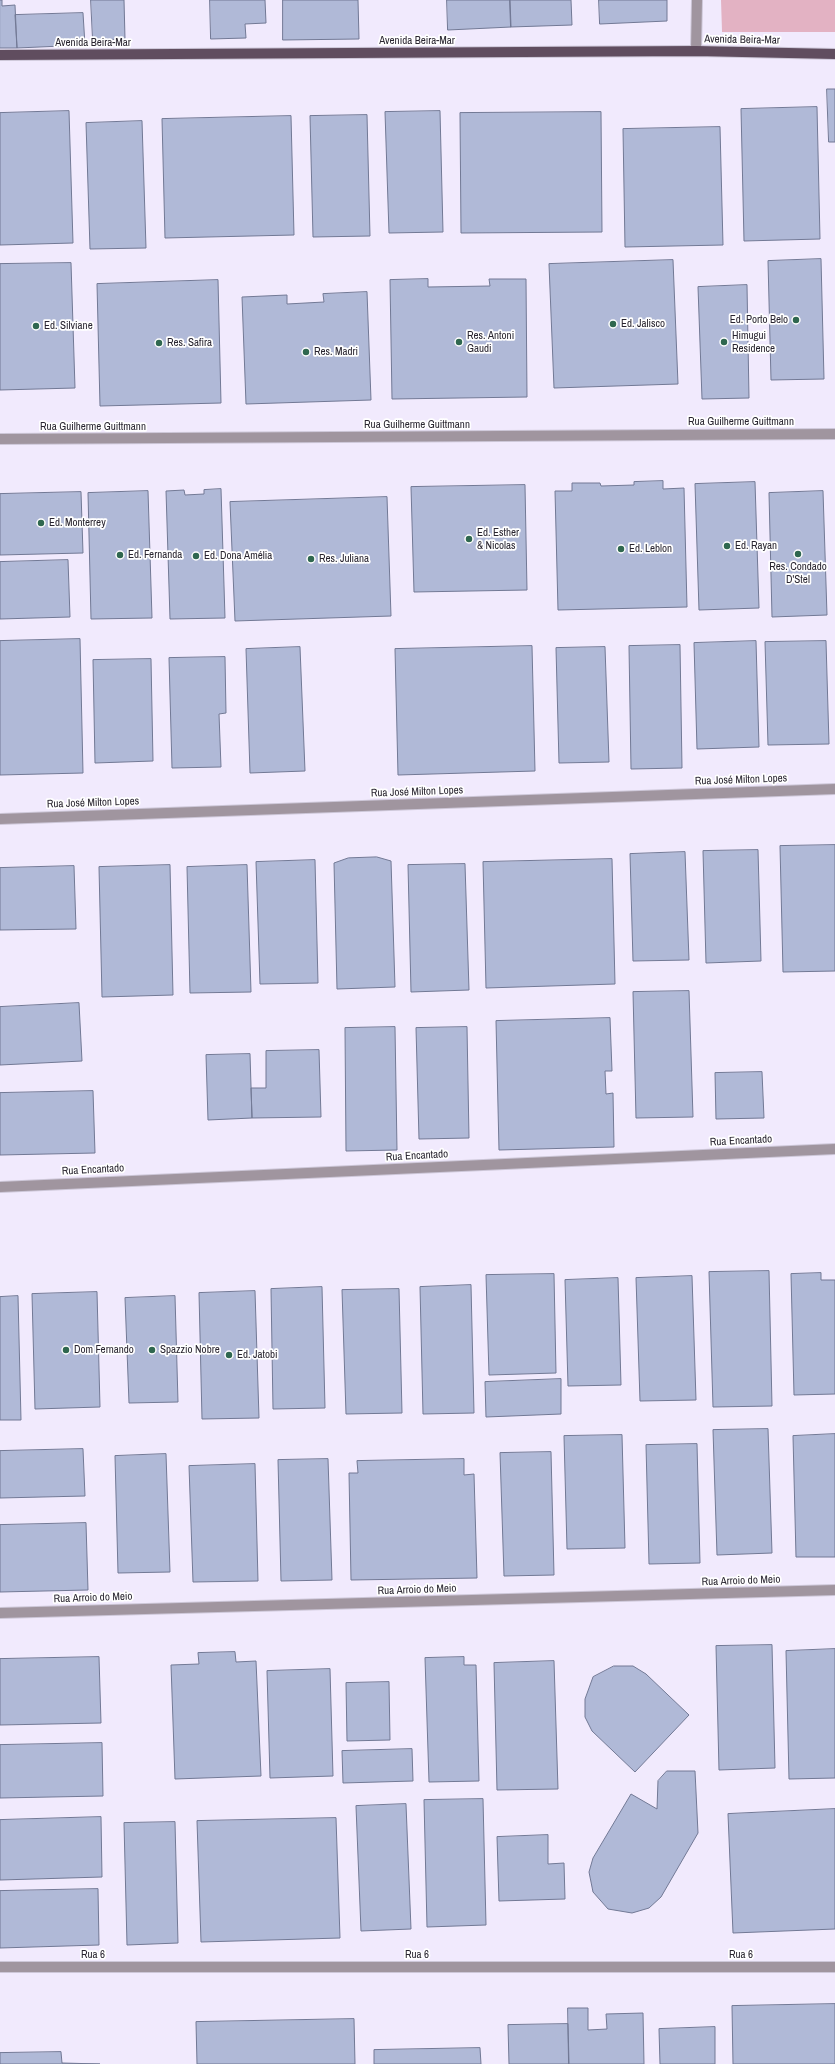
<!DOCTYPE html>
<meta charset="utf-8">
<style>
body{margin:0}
canvas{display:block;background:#f1eafd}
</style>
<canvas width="835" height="2064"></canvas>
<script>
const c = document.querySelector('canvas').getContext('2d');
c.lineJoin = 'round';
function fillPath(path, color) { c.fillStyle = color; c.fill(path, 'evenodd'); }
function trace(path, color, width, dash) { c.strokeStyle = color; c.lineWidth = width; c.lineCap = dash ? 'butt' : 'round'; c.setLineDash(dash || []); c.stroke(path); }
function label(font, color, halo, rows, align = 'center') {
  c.font = font + ' "Archivo Narrow",sans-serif'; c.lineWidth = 3.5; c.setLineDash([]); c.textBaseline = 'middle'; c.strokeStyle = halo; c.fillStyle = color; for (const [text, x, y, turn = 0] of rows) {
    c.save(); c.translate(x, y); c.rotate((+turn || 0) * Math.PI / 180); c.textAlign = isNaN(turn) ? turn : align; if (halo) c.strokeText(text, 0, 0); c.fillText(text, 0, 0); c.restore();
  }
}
fillPath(new Path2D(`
 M721,0H835V32H722Z`), '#e3b2c3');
const building = new Path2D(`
 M0,0H2V6L15,5L17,48H0Z
 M91,0H124L125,39L93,40Z
 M210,0H265L266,23L245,24L246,38L211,39Z
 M283,0H358L359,39L283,40Z
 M447,0H510L511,27L448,30Z
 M510,0H571L572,25L511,27Z
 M599,0H667V21L600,24Z
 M83,13L85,45L17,48L15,15Z
 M827,89H835V142H829Z
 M817,107L820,239L744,241L741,109Z
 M69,111L73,243L0,245V113Z
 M440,111L443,232L389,233L385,112Z
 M601,112L602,232L461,233L460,113Z
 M367,115L370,236L313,237L310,116Z
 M291,116L294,235L165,238L162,119Z
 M142,121L146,248L90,249L86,123Z
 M720,127L723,245L625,247L623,129Z
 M821,259L824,379L771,380L768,261Z
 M673,260L678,384L554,388L549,264Z
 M71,263L75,388L0,390V264Z
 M428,279V287L490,286L489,279H526L527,397L392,399L390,280Z
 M218,280L221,403L100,406L97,284Z
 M747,285L749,398L702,399L698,287Z
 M367,292L371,400L246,404L242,297L287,295V304L324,302L323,294Z
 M663,481V489L684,488L687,607L558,610L555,491H572V483H600L601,486L634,485V482Z
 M755,482L759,608L699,610L695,484Z
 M525,485L527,590L414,592L411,487Z
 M221,489L225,618L170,619L166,491L184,490L185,495L204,494V490Z
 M148,491L152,618L91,619L88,493Z
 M823,491L827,615L772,617L769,493Z
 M81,492L83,553L0,555V494Z
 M387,497L391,616L235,621L230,502Z
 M68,560L70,617L0,619V562Z
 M80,639L83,773L0,775V641Z
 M756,641L759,747L697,749L694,643Z
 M826,641L829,744L768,745L765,642Z
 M680,645L682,768L631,769L629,646Z
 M532,646L535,771L398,775L395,649Z
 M300,647L305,771L250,773L246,649Z
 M605,647L609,762L559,763L556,648Z
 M225,657L226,713L219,714L221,767L172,768L169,658Z
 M151,659L153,761L95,763L93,660Z
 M835,845V971L783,972L780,846Z
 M758,850L761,961L706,963L703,851Z
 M685,852L689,960L633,961L630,854Z
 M377,857L391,861L395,987L337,989L334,863L348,858Z
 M612,859L615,984L486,988L483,862Z
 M315,860L318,983L260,984L256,862Z
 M465,864L469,990L411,992L408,865Z
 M170,865L173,995L102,997L99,867Z
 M247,865L251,992L190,993L187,867Z
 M74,866L76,929L0,930V868Z
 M689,991L693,1117L636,1118L633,992Z
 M79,1003L82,1061L0,1065V1007Z
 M610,1018L612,1071H605L606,1094L613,1093L614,1147L499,1150L496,1021Z
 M395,1027L397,1150L346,1151L345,1028Z
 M467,1027L469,1138L419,1139L416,1028Z
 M319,1050L321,1117L252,1118L251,1088H266V1051Z
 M250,1054L252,1118L208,1120L206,1055Z
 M762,1072L764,1118L716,1119L715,1073Z
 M93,1091L95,1153L0,1155V1093Z
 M769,1271L772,1406L713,1407L709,1272Z
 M821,1273V1280H835V1394L794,1395L791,1274Z
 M554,1274L556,1373L489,1375L486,1275Z
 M692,1276L696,1400L640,1401L636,1278Z
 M618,1278L621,1385L568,1386L565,1280Z
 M471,1285L474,1413L423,1414L420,1287Z
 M322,1287L325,1408L273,1409L271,1289Z
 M399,1289L402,1413L346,1414L342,1290Z
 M255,1291L259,1418L202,1419L199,1293Z
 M97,1292L100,1407L35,1409L32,1294Z
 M18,1296L21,1420H0V1297Z
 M175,1296L178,1402L129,1403L125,1298Z
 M561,1379V1414L486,1417L485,1382Z
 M768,1429L772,1553L717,1555L713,1430Z
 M835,1434V1557H796L793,1436Z
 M622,1435L625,1548L567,1549L564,1436Z
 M697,1444L700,1563L649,1564L646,1445Z
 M83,1449L85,1496L0,1498V1451Z
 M551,1452L554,1575L504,1576L500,1453Z
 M166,1454L170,1572L118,1573L115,1456Z
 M328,1459L332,1580L281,1581L278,1460Z
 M464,1459V1475L474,1474L477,1578L351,1580L349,1473H358L357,1461Z
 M255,1464L258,1581L193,1582L189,1466Z
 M86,1523L88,1590L0,1592V1525Z
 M772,1645L775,1768L719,1770L716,1646Z
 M835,1649V1778L789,1779L786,1651Z
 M235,1652L236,1662L256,1661L261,1776L175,1779L171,1665L199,1664L198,1653Z
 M99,1657L101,1723L0,1725V1659Z
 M464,1657V1665H476L479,1781L429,1782L425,1658Z
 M554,1661L558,1789L497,1790L494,1663Z
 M614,1666H633L646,1674L689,1715L635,1772L592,1731L585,1717V1699L593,1677Z
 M330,1669L333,1776L270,1778L267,1671Z
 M389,1682L390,1740L347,1741L346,1683Z
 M102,1743L103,1796L0,1798V1745Z
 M412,1749L413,1781L343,1783L342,1751Z
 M667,1771H695L698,1833L661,1897L649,1908L632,1913L608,1909L593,1892L589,1872L593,1858L631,1794L657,1809L658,1781Z
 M483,1799L486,1925L427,1927L424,1800Z
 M406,1804L411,1929L361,1931L356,1806Z
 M835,1809V1929L733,1933L728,1814Z
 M101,1817L102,1877L0,1880V1820Z
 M336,1818L340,1938L201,1942L197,1821Z
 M175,1822L178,1943L127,1945L124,1823Z
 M548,1835V1864L564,1863L565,1899L499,1901L497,1837Z
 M98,1889L99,1945L0,1948V1891Z
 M835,2004V2064H733L732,2006Z
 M568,2008H588V2030L607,2029L606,2014L643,2013L644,2064H569Z
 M354,2019L355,2064H197L196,2022Z
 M568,2024L569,2064H509L508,2025Z
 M715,2027V2064H660L659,2029Z
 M480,2048L481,2064H374V2050Z
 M61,2052L62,2063L100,2064H0V2053Z`);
fillPath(building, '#b0b9d7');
trace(building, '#727995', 1);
const minor = new Path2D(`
 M696,51L697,0
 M0,439L835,434
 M0,819L835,789
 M0,1187L835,1149
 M0,1613L835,1590
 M0,1967H835`);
const major = new Path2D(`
 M0,55L696,51L835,54`);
trace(minor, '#cdc7d8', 12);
trace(major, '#cdc7d8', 12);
trace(minor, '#a0959f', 10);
trace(major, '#604d5f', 10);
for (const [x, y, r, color] of [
 [796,320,4,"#2f674f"],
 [613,324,4,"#2f674f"],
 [36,326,4,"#2f674f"],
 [459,342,4,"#2f674f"],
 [724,342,4,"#2f674f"],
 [159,343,4,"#2f674f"],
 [306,352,4,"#2f674f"],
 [41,523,4,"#2f674f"],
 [469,539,4,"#2f674f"],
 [727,546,4,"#2f674f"],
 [621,549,4,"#2f674f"],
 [798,554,4,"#2f674f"],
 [120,555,4,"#2f674f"],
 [196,556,4,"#2f674f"],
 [311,559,4,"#2f674f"],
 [66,1350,4,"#2f674f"],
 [152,1350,4,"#2f674f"],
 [229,1355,4,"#2f674f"]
]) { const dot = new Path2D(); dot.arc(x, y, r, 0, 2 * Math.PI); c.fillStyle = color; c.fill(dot); trace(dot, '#fff', 1.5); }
label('11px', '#292530', '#fff', [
 ["Avenida Beira-Mar",742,40,1],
 ["Avenida Beira-Mar",417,41],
 ["Avenida Beira-Mar",93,43],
 ["Rua Guilherme Guittmann",741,422],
 ["Rua Guilherme Guittmann",417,425],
 ["Rua Guilherme Guittmann",93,427],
 ["Rua José Milton Lopes",741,780,-2],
 ["Rua José Milton Lopes",417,792,-2],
 ["Rua José Milton Lopes",93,803,-2],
 ["Rua Encantado",741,1141,-3],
 ["Rua Encantado",417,1156,-3],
 ["Rua Encantado",93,1170,-3],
 ["Rua Arroio do Meio",741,1581,-2],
 ["Rua Arroio do Meio",417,1590,-2],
 ["Rua Arroio do Meio",93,1598,-2],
 ["Rua 6",93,1955],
 ["Rua 6",417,1955],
 ["Rua 6",741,1955]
]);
label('11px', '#292530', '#fff', [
 ["Ed. Porto Belo",788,320,"right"],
 ["Ed. Jalisco",621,324],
 ["Ed. Silviane",44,326],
 ["Res. Antoni",467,336],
 ["Gaudi",467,349],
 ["Himugui",732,336],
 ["Residence",732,349],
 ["Res. Safira",167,343],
 ["Res. Madri",314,352],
 ["Ed. Monterrey",49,523],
 ["Ed. Esther",477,533],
 ["& Nicolas",477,546],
 ["Ed. Rayan",735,546],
 ["Ed. Leblon",629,549],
 ["Ed. Fernanda",128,555],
 ["Ed. Dona Amélia",204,556],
 ["Res. Juliana",319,559],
 ["Res. Condado",798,567,"center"],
 ["D'Stel",798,580,"center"],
 ["Dom Fernando",74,1350],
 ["Spazzio Nobre",160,1350],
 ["Ed. Jatobi",237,1355]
], 'left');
</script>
